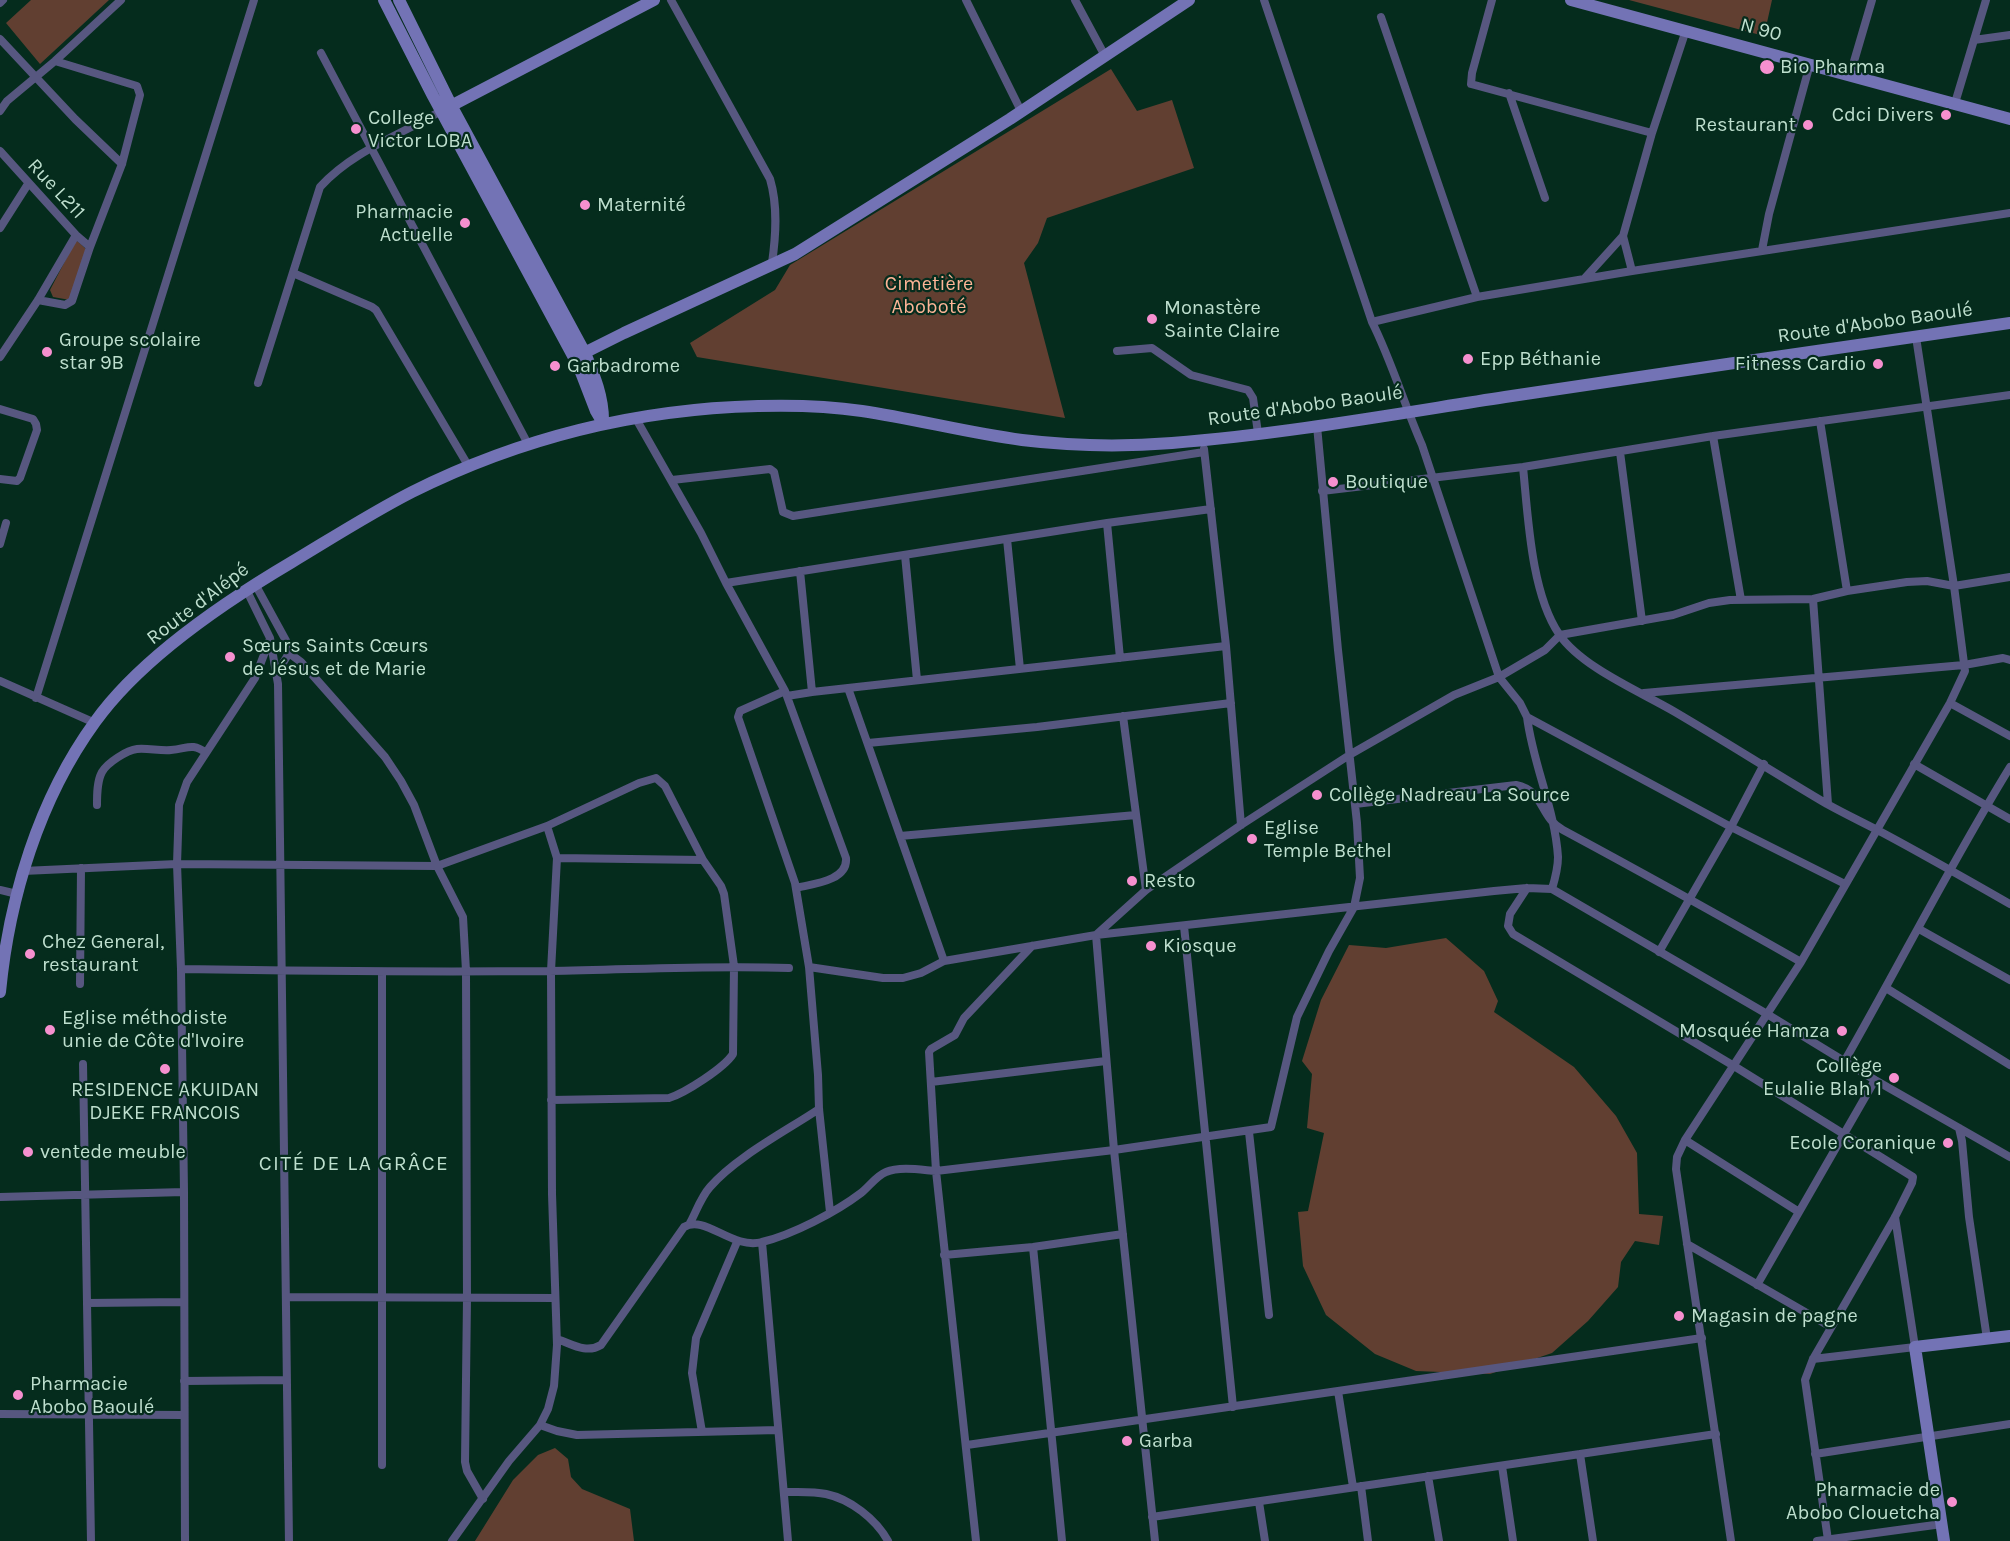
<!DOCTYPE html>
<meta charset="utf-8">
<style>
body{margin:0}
canvas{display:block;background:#052c1d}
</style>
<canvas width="2010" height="1541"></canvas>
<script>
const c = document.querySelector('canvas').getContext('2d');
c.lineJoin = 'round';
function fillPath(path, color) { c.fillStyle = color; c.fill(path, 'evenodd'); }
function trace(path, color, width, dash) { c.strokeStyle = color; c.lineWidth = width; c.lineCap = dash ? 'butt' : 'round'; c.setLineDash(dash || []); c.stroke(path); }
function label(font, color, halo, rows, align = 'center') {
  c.font = font + ' Karla,sans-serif'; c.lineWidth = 4.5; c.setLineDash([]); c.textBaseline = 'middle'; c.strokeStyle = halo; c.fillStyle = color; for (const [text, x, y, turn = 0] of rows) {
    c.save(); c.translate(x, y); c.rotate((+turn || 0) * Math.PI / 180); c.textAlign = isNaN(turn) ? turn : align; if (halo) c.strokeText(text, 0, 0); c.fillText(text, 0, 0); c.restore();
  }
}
fillPath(new Path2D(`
 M31,0H109L40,64L6,23Z
 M1629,0H1772L1764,36Z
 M1111,69L1137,111L1172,100L1194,168L1047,218L1038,243L1024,263L1065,418L697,357L690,343L775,290L790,265Z
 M76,240L86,249L70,300L53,297L50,290Z
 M1446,938L1484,971L1498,1001L1494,1012L1574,1067L1616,1116L1637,1153L1639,1214L1663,1216L1659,1245L1635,1241L1621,1262L1618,1287L1588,1321L1552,1353L1490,1374L1416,1371L1375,1354L1326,1315L1303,1266L1298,1212L1308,1211L1324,1133L1307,1128L1312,1074L1302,1061L1321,1000L1349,945L1386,948Z
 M555,1448L568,1459L571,1477L582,1489L630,1509L634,1541H475L513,1480L538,1455Z`), '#613f31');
trace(new Path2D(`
 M671,0L770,179C778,206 776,235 772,263
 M966,0L1021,111
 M1075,0L1105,56
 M1264,0L1372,322C1392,362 1404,404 1422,445L1499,677L1520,703L1527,717L1731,827L1845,884
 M1492,0L1472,73L1471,84L1652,133
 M0,3L3,0
 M1381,17L1477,297
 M0,39L75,119L122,164
 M1974,40L2010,35
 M321,53L528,444
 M1850,75L1872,0
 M1509,93L1545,198
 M1955,103L1986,0
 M0,111L7,101L55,61L121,0
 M0,151L76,235L90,247
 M0,228L28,184
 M1623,236L1632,271
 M1762,250L1769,214L1810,64
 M293,273L372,307L376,310L469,467
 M1585,278L1623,236L1652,133L1686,30
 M38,300L65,305L72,301L90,247L122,164L140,95L137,86L55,61
 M1372,322L1477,297L1632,271L2010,213
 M1117,351L1152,348L1191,375L1248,390L1253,398L1258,433
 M0,357L38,300L76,235
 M258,383L320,187C353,151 400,135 441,111
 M0,409L33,419L36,424L37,430L20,478L17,481L0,479
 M635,417L701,533L726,583L1107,523L1211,509
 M1820,421L1847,591
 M1713,436L1741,600
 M1204,449L1226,646L1241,825
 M1620,452L1642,621
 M1523,467C1528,516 1531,593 1559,634C1581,667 1641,692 1675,712C1726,742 1776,774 1827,804C1845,814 1864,823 1883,833C1926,856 1968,880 2010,904
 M672,480L770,469L774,472L783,512L793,516L1204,452
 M1322,491L1523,467L1713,436L2010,395
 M1107,523L1120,658
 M1007,539L1020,669
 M0,544L6,523
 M905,555L917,680
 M800,571L812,692L1226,646
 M726,583L785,691L846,858C848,881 812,884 796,888
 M255,584L290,648L289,653L301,662L385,757L401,781L414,805L437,866L463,917L466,971L467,1299L465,1462L467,1471L483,1499
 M246,589L270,638L278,684L289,1541
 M1813,599L1828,804
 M277,673L289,653
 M0,681L95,723
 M848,688L944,961
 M785,691L740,711L738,717L795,883L809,967L818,1075L819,1109L830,1212
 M1644,693L1964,665L2003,658L2010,660
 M787,696L812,692
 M36,698L254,0
 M1950,703L2010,736
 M1123,716L1146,890
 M1527,717C1533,765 1555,809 1558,857C1558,868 1555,879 1552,889
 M868,743L1037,727L1231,703
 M1914,764L2010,819
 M1355,804L1516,785C1545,791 1539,817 1563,830C1643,873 1722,917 1801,962
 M97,805C97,794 97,781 102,772C107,763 127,750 137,749C148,748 160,751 171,750C187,749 192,742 206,753
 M547,826L639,783L656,778L665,786L703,860
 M900,836L1136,815
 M23,871L177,864L437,866L547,826L557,858L703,860L721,886L724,894L734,966L733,1054C724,1068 685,1093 669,1098L551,1100
 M1527,888L1510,914L1508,926L1513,934L1734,1066L1913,1177L1912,1183L1895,1217L1813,1359L1805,1380L1828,1540
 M0,890L17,894
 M1184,926L1233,1407
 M1919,929L2010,980
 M1659,952L1731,827L1764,764
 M809,967L883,978H903L921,973L944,961L1096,935L1494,891L1527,888L1552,889L1767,1014L1875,1080L2010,1157
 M181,969C303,971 426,972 549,971C629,970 709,965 789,968
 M382,972V1465
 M80,984L81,868
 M1886,988L2010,1065
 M1844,1062C1900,964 1951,863 2010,767
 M83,1064L91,1541
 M931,1082L1106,1061
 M1959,1128L1962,1141L1969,1217L1987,1339
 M1249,1132L1269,1315
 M1685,1140L1799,1212
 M0,1197L184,1192
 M690,1223C696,1212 701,1197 710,1187C736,1157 786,1131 819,1109
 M762,1242L788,1541
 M1687,1244L1831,1327
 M1033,1247L1062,1541
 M944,1255L1033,1247L1123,1234
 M1757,1285L1875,1080
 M287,1297L555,1298
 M87,1303L184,1302
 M557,1339C572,1344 586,1354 601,1345L684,1227C705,1214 732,1250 762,1242C792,1235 836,1212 861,1193C869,1187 876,1176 886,1172C900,1166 922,1170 936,1171L929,1052L931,1049L955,1035L964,1018L1032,946
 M1813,1359L1915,1347L1895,1217
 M184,1381L287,1380
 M1338,1391L1353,1487
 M0,1414L183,1415
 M540,1425L557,1431L577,1435L778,1430
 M702,1432L692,1373L696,1338L737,1242
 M967,1445L1702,1338
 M1580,1454L1593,1541
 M1815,1454L2010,1424
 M1502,1466L1513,1541
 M1428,1476L1439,1541
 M1361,1486L1368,1541
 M784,1492C797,1492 813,1491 826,1494C850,1499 876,1519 888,1541
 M1259,1502L1265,1541
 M1152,1517L1716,1434
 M185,1541L184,1192L181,969L177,864L179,805L187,782L255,678L270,639
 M452,1541L509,1461L540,1425L548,1409L554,1386L557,1345L552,1194L551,971L557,858
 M976,1541L936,1171L1114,1150L1271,1127L1297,1017L1329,951L1354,907L1360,878L1357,823L1338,650L1317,426
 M1155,1541L1114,1150L1096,935L1146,890L1241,825L1351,754L1454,695L1499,677L1545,650L1560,635L1673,615L1709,603L1730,600L1813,599L1847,591L1907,582L1927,581L1954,586L2010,577
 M1731,1541L1676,1169L1677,1157L1685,1140L1801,962L1950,703L1965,671L1954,586L1916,337
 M1817,1541L1942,1524`), '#575780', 8);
trace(new Path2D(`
 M384,0L433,96L579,367L596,411L603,423
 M399,0L451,105L585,353C594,375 603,396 603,420
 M1571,0L2010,119
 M445,109L654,0
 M574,358L624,333L795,254L1010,119L1189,0
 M0,992C9,898 39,799 95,722C140,659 226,601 292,562C332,538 371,513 412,492C520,438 638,409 758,406C793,405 828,406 862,411C916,419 968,433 1022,440C1072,446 1122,447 1172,443C1284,434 1395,414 1505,397C1673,371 1842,348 2010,323
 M1944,1541L1915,1347L2010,1336`), '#7373b5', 12);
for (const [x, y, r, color] of [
 [1767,67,8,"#f690cf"],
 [1946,115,6,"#f690cf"],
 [1808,125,6,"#f690cf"],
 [356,129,6,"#f690cf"],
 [585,205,6,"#f690cf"],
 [465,223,6,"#f690cf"],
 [1152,319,6,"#f690cf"],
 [47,352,6,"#f690cf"],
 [1468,359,6,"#f690cf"],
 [1878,364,6,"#f690cf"],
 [555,366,6,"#f690cf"],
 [1333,482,6,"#f690cf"],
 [230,657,6,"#f690cf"],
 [1317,795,6,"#f690cf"],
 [1252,839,6,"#f690cf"],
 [1132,881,6,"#f690cf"],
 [1151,946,6,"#f690cf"],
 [30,954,6,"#f690cf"],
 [50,1030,6,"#f690cf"],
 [1842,1031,6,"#f690cf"],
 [165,1069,6,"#f690cf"],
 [1894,1078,6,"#f690cf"],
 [1948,1143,6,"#f690cf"],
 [28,1152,6,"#f690cf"],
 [1679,1316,6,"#f690cf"],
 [18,1395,6,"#f690cf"],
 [1127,1441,6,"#f690cf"],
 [1952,1502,6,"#f690cf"]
]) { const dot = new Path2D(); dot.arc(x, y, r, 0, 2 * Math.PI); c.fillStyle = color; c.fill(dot); trace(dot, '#052c1d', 2); }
label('20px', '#bedfce', '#052c1d', [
 ["N 90",1761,30,15],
 ["Rue L211",56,189,47],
 ["Route d'Abobo Baoulé",1875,323,-8],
 ["Route d'Abobo Baoulé",1305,406,-8],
 ["Route d'Alépé",198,604,-37]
]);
label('20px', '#bedfce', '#052c1d', [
 ["Bio Pharma",1780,67],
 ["Cdci Divers",1934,115,"right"],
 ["College",368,118],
 ["Victor LOBA",368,141],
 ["Restaurant",1796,125,"right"],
 ["Maternité",597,205],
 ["Pharmacie",453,212,"right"],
 ["Actuelle",453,235,"right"],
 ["Monastère",1164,308],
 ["Sainte Claire",1164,331],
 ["Groupe scolaire",59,340],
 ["star 9B",59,363],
 ["Epp Béthanie",1480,359],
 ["Fitness Cardio",1866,364,"right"],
 ["Garbadrome",567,366],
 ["Boutique",1345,482],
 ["Sœurs Saints Cœurs",242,646],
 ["de Jésus et de Marie",242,669],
 ["Collège Nadreau La Source",1329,795],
 ["Eglise",1264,828],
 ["Temple Bethel",1264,851],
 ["Resto",1144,881],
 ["Chez General,",42,942],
 ["restaurant",42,965],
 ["Kiosque",1163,946],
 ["Eglise méthodiste",62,1018],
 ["unie de Côte d'Ivoire",62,1041],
 ["Mosquée Hamza",1830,1031,"right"],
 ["Collège",1882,1066,"right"],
 ["Eulalie Blah 1",1882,1089,"right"],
 ["RESIDENCE AKUIDAN",165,1090,"center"],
 ["DJEKE FRANCOIS",165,1113,"center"],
 ["Ecole Coranique",1936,1143,"right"],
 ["ventede meuble",40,1152],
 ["Magasin de pagne",1691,1316],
 ["Pharmacie",30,1384],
 ["Abobo Baoulé",30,1407],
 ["Garba",1139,1441],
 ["Pharmacie de",1940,1490,"right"],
 ["Abobo Clouetcha",1940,1513,"right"]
], 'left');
label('20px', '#fcb496', '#052c1d', [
 ["Cimetière",929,284],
 ["Aboboté",929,307]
]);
c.letterSpacing = '1.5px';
label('21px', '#bedfce', '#052c1d', [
 ["CITÉ DE LA GRÂCE",354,1164]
]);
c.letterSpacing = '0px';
</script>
